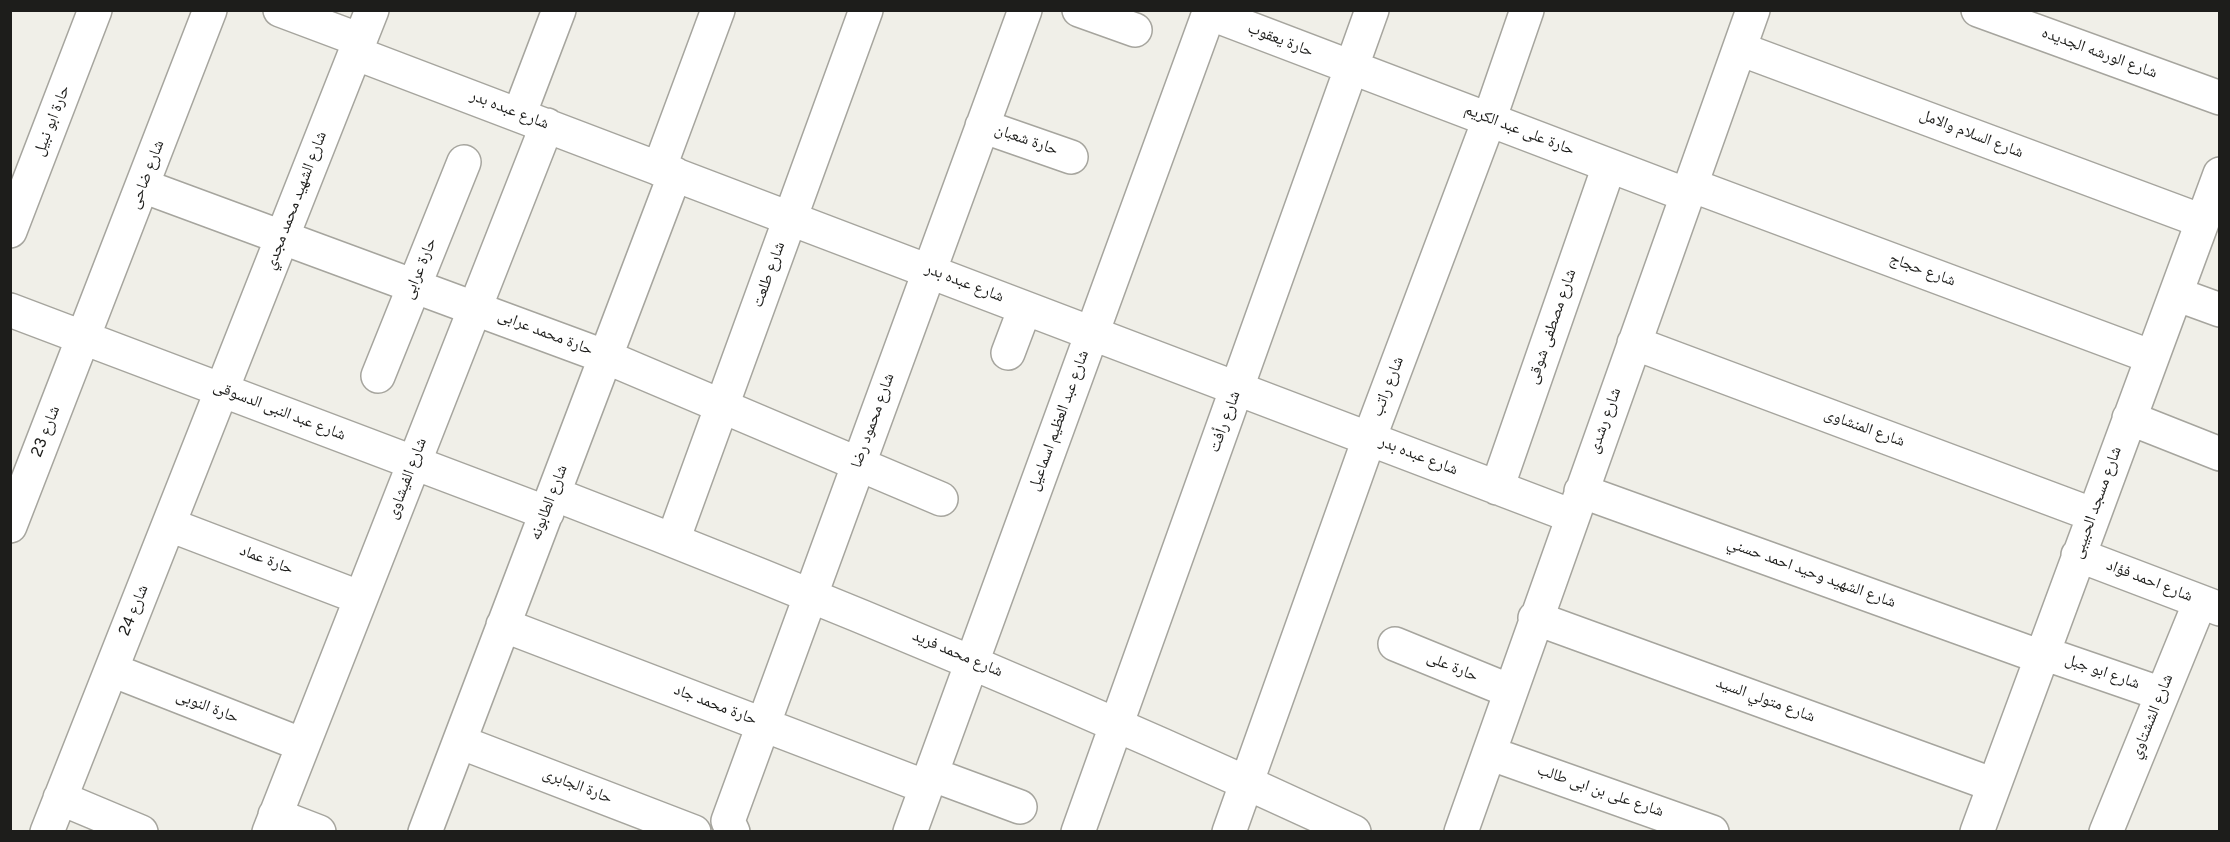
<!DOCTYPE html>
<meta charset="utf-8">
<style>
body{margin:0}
#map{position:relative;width:2230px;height:842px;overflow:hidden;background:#f0efe8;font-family:Overpass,sans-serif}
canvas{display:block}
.frame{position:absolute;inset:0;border:12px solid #1d1d1b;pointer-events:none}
</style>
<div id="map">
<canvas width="2230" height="842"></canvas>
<div class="frame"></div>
</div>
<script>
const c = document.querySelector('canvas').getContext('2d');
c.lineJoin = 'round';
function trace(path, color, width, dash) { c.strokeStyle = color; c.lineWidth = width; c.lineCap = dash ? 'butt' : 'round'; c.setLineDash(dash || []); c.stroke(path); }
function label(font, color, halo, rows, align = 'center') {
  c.font = font + ' Overpass,"Noto Naskh Arabic",sans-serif'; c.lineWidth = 4.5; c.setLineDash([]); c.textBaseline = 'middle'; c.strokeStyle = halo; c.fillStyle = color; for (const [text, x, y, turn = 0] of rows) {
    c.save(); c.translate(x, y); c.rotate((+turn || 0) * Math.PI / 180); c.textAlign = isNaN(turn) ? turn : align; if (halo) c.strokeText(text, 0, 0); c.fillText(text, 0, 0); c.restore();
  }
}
const minor = new Path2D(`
 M280,10L360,40
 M1079,10L1135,30
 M1978,10L2220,98
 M1209,13L1687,195
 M1740,49L2202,221
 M355,53L1572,516
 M519,115L559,10
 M982,126L1071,157
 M659,169L718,10
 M1691,185L2152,357
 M143,186L606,357L941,499
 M10,231L95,10
 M2176,294L2220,310
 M10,310L547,513
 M1634,343L2094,515
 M1008,353L1025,308
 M378,376L464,162
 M2129,418L2220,454
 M1497,488L1609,166
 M1581,491L2041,657
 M554,494C824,598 1091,710 1354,832
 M170,525L361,598
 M10,526L210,10
 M673,540L866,10
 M2078,555L2220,609
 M1535,618L1994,785
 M503,625L926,787
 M1395,644L1510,691
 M2043,653L2162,694
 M112,670L303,745
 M460,742L694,832
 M1489,753L1712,832
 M931,774L1020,807
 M60,798L141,832
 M275,815L319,832
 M47,832L372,10
 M269,832L547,125
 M425,832L675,174
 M733,832L728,821L1025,10
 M910,832L1210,10
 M1078,832L1372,10
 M1229,832L1369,439L1489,120L1527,10
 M1461,832L1753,10
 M1977,832L2220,174
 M2106,832L2200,602`);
trace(minor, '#a6a59e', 36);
trace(minor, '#fff', 33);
label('16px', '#1d1d1b', '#fff', [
 ["حارة يعقوب",1280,41,21],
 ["شارع الورشه الجديده",2099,54,20],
 ["شارع عبده بدر",509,111,21],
 ["حارة ابو نبيل",53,121,-69],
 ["حارة على عبد الكريم",1519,131,21],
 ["شارع السلام والامل",1971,135,21],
 ["حارة شعبان",1026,141,19],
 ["شارع ضاحى",148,175,-69],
 ["شارع الشهيد محمد مجدي",297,201,-69],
 ["حارة عرابى",421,269,-68],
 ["شارع حجاج",1922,271,20],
 ["شارع طلعت",770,275,-70],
 ["شارع عبده بدر",964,284,21],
 ["شارع مصطفى شوقى",1553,327,-71],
 ["حارة محمد عرابى",545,334,21],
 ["شارع راتب",1389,387,-69],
 ["شارع عبد النبى الدسوقى",279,412,21],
 ["شارع محمود رضا",874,421,-70],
 ["شارع عبد العظيم اسماعيل",1060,421,-70],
 ["شارع رشدى",1606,421,-70],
 ["شارع رأفت",1226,422,-70],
 ["شارع المنشاوى",1864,429,20],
 ["شارع 23",47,432,-69],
 ["شارع عبده بدر",1418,457,21],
 ["شارع الفيشاوى",408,479,-69],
 ["شارع الطابونه",550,503,-69],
 ["شارع مسجد الحبيبى",2098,503,-70],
 ["حارة عماد",266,561,21],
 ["شارع الشهيد وحيد احمد حسني",1811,574,20],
 ["شارع احمد فؤاد",2149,582,21],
 ["شارع 24",135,611,-68],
 ["شارع محمد فريد",957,655,23],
 ["حارة على",1452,668,22],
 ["شارع ابو جبل",2102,673,19],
 ["شارع متولي السيد",1765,701,20],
 ["حارة محمد جاد",715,706,21],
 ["حارة النوبى",207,708,21],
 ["شارع الششتاوي",2153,717,-68],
 ["حارة الجابرى",577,787,21],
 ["شارع على بن ابى طالب",1600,792,19]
]);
</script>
